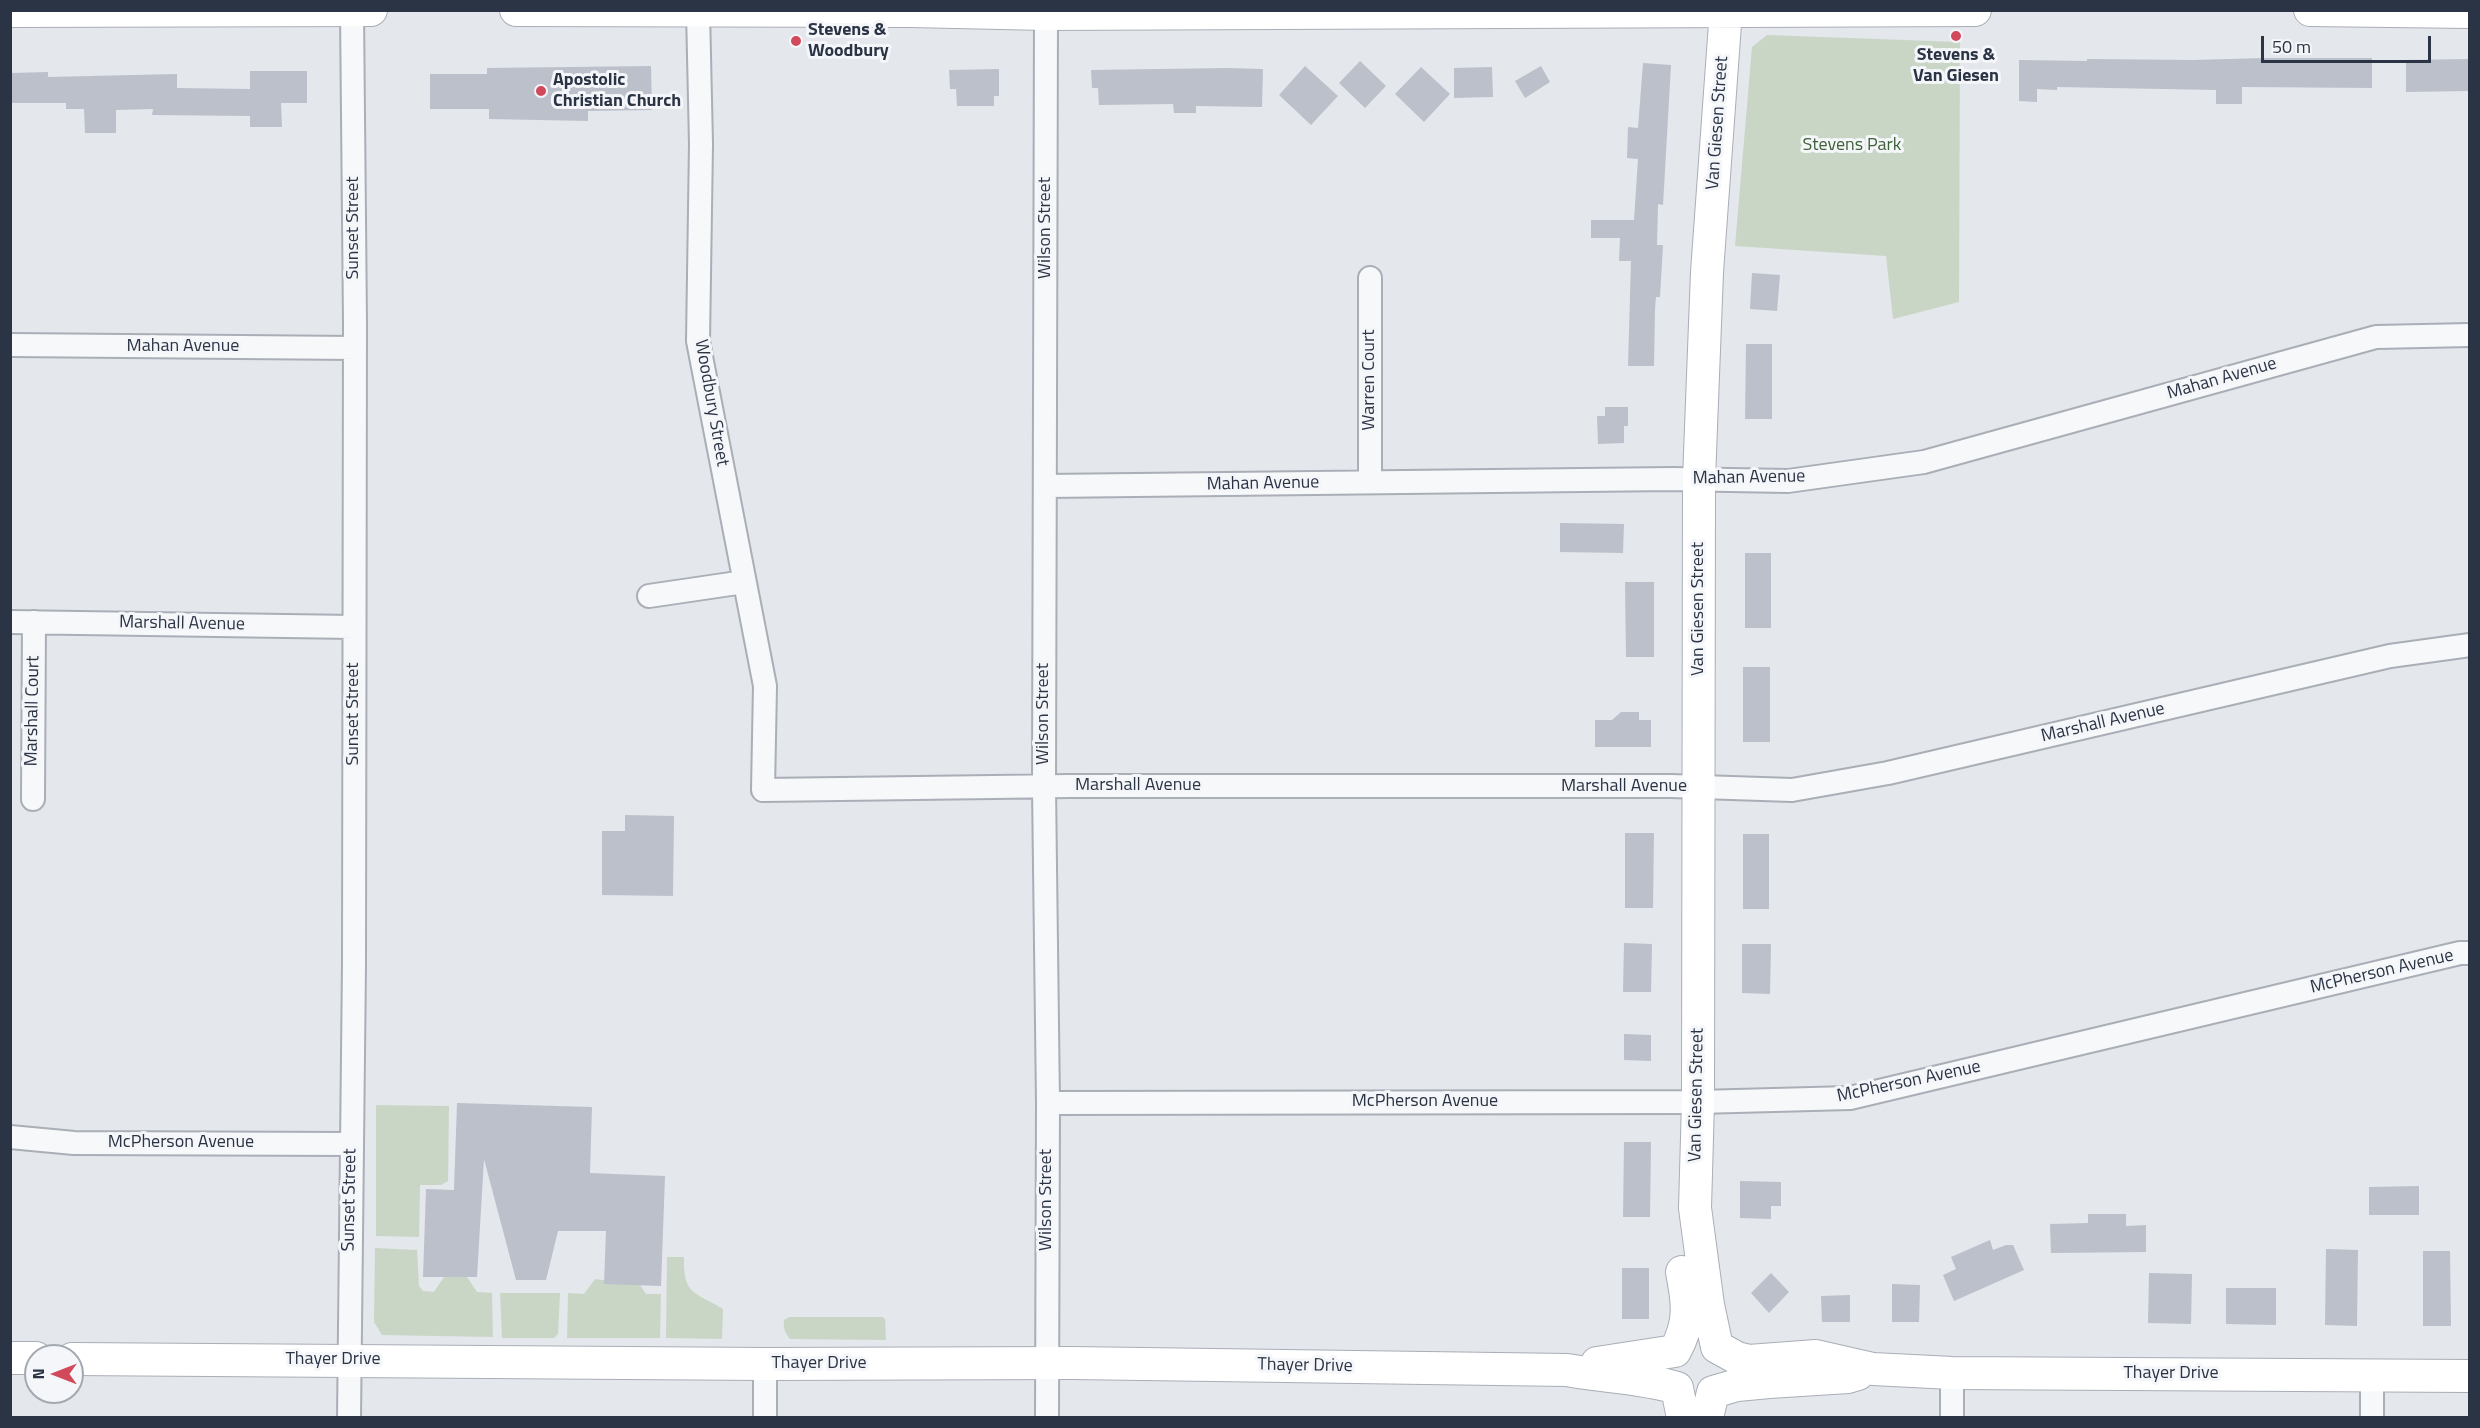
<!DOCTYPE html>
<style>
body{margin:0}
#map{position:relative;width:2480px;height:1428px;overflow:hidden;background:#e4e7ec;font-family:"Titillium Web",sans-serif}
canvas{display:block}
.frame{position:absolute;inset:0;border:12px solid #2b3445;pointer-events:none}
.north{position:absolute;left:24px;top:1344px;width:60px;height:60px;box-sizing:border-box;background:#f4f6f9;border:2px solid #a4a8b1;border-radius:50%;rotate:270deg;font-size:16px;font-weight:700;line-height:24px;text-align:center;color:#2b3445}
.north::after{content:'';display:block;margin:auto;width:21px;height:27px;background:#d1495b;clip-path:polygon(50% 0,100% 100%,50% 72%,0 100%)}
.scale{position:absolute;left:2261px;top:36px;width:170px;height:27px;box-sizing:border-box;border:3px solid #2b3445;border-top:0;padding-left:8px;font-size:18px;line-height:21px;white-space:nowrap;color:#2b3445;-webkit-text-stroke:4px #f4f6f9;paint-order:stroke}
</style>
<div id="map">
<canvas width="2480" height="1428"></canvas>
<div class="frame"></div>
<div class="north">N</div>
<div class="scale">50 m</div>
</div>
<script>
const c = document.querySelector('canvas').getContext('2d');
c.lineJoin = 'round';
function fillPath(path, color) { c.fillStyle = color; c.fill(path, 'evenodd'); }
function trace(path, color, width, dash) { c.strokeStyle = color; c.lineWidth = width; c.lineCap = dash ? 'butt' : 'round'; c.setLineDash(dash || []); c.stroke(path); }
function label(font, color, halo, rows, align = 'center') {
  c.font = font + ' "Titillium Web",sans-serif'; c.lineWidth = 6; c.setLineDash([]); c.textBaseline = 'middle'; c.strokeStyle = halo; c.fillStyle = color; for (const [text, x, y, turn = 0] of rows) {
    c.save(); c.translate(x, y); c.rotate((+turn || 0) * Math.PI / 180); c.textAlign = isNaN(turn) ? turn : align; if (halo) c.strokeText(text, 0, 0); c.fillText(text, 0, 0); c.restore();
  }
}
fillPath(new Path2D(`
 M1767,35L1960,42L1959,302L1893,319L1886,256L1735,246L1752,47Z
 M376,1105L449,1106L448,1181L441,1185H420L419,1237L376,1236Z
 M375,1248L417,1250L419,1286L423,1291L434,1292L444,1277H467L477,1292L492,1293L493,1337L382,1335L374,1322Z
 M667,1257H684C683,1294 693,1291 723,1309L722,1339L666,1338Z
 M595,1279L640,1285L646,1294H661L660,1338H567L568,1293L584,1294Z
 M500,1293H560L558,1334L554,1338H502Z
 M789,1317H882L885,1319L886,1340L790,1339C785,1333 783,1327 784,1320Z`), '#c9d6c5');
fillPath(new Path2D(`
 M2265,58H2372V88L2242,87V104H2216V90L2057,87V90L2037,89V102L2019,101V60L2087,61V59L2193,60Z
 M2469,59V91L2406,92V60Z
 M1360,61L1386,86L1365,108L1339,83Z
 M1643,63L1671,65L1663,205L1658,204L1657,245H1663L1660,297H1656L1655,309L1654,366H1628L1631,261H1619L1620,238H1591V220H1634L1638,159L1627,158L1628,127L1638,128Z
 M651,66L652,110L588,111V121L489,119V109H430V74H487V68Z
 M1305,66L1338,96L1311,125L1279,95Z
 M1541,66L1550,82L1525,98L1515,81Z
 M1421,67L1450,94L1424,122L1395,94Z
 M1492,67L1493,97L1454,98V68Z
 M1227,68L1263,69L1262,107L1196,106V113H1174L1173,104L1099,105L1098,88H1092L1091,70Z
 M999,69V96H994V106H957L956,89H950L949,70Z
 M250,71H307V103H281L282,127H250V116L152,115L153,109L116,110V133H85L84,109H66V103H10V73L48,72V77L177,74V88L250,89Z
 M1752,273L1780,275L1777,311L1750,309Z
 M1746,344H1772V419H1745Z
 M1605,407H1628V426H1624V443L1598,444L1597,416H1605Z
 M1560,523L1624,524L1623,553L1560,552Z
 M1745,553H1771V628H1745Z
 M1625,582H1654V657H1626Z
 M1743,667H1770V742H1743Z
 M1621,712H1639V720H1651V747H1595V720H1612Z
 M625,815L674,816L673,896L602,895V831H625Z
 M1625,833H1654L1653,908H1625Z
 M1743,834H1769V909H1743Z
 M1624,943L1652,944L1651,992H1623Z
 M1742,944H1771L1770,994L1742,993Z
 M1624,1034L1651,1035V1061L1624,1060Z
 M457,1103L592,1107L590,1173L665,1176L661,1286L604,1284L606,1231H558L546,1280H516L484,1159L477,1277H423L426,1189L454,1190Z
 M1624,1142H1651L1650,1217H1623Z
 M1740,1181L1781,1182V1206H1771V1219L1740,1218Z
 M2419,1186V1215H2369V1187Z
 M2088,1214H2126V1226L2146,1225V1252L2051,1253L2050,1224L2088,1223Z
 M1990,1240L1993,1250L2006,1245H2013L2024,1270L1954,1301L1943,1275L1956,1269L1951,1257Z
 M2326,1249L2358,1250L2357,1326L2325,1325Z
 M2423,1251H2450L2451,1326H2423Z
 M1622,1268H1649V1319H1622Z
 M1771,1273L1789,1292L1769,1313L1751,1293Z
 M2149,1273L2192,1274L2191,1324L2148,1323Z
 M1892,1284L1920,1285L1919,1322H1892Z
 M2226,1288H2276V1325L2226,1324Z
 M1850,1295V1322H1822L1821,1296Z`), '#bbc0ca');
const street = new Path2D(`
 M698,11L701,144L698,341L765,686L763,790L1070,786H1671L1792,790L1888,773L2390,656L2470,645
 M1046,14L1044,787L1048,1103L1047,1418
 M1370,278V482
 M10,345L355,348
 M1046,486L1672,479L1788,481L1924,462L2376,337L2470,335
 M649,596L744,582
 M10,622L354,627
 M33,799L34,622
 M1048,1103L1698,1102L1850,1098L2460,953H2470
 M10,1137L74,1143L351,1144
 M2372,1375V1418
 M349,1418L354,964L355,323L352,11
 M765,1418V1364
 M1952,1418V1373`);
const secondary = new Path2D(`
 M516,10L910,11L1046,14L1975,10
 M2310,10L2470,12
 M10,11L371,10
 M1717,1347L1708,1305L1695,1208L1698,1102L1699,479L1707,272L1726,10
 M1717,1347L1737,1358L1749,1361L1816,1356L1873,1369L1952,1373L2470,1376
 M10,1358H36
 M72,1359L765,1364L1072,1363L1567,1370C1604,1377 1641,1377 1677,1388
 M1597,1363L1675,1351C1691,1322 1688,1303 1682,1272
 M1677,1388L1683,1418
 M1707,1418L1713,1392L1737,1385L1769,1382L1848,1377L1858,1374`);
trace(street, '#a9aeb7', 26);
trace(secondary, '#a9aeb7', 34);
trace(street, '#f7f8fa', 22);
trace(secondary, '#fff', 32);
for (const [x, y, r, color] of [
 [1956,36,6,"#d1495b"],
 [796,41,6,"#d1495b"],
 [541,91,6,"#d1495b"]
]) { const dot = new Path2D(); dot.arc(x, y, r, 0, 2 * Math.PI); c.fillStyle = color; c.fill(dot); trace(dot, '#f4f6f9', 2); }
label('bold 18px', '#2b3445', '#f4f6f9', [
 ["Stevens &",808,31],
 ["Woodbury",808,52],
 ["Stevens &",1956,56,"center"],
 ["Van Giesen",1956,77,"center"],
 ["Apostolic",553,81],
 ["Christian Church",553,102]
], 'left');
label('18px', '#2b3445', '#f4f6f9', [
 ["Van Giesen Street",1718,123,-86],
 ["Sunset Street",354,228,-90],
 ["Wilson Street",1046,228,-90],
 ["Mahan Avenue",183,347],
 ["Mahan Avenue",2222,379,-16],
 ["Warren Court",1370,380,-90],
 ["Woodbury Street",711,403,80],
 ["Mahan Avenue",1749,478,-1],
 ["Mahan Avenue",1263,484,-1],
 ["Van Giesen Street",1699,609,-90],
 ["Marshall Avenue",182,624,1],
 ["Marshall Court",33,711,-89],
 ["Sunset Street",354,714,-90],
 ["Wilson Street",1044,714,-90],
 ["Marshall Avenue",2103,723,-13],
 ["Marshall Avenue",1138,786],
 ["Marshall Avenue",1624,787],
 ["McPherson Avenue",2382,972,-13],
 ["McPherson Avenue",1909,1082,-12],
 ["Van Giesen Street",1697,1095,-89],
 ["McPherson Avenue",1425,1102],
 ["McPherson Avenue",181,1143],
 ["Sunset Street",350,1200,-89],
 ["Wilson Street",1047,1200,-90],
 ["Thayer Drive",333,1360],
 ["Thayer Drive",819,1364],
 ["Thayer Drive",1305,1366,1],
 ["Thayer Drive",2171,1374]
]);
label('18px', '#3f6138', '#f4f6f9', [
 ["Stevens Park",1852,146]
]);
</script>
